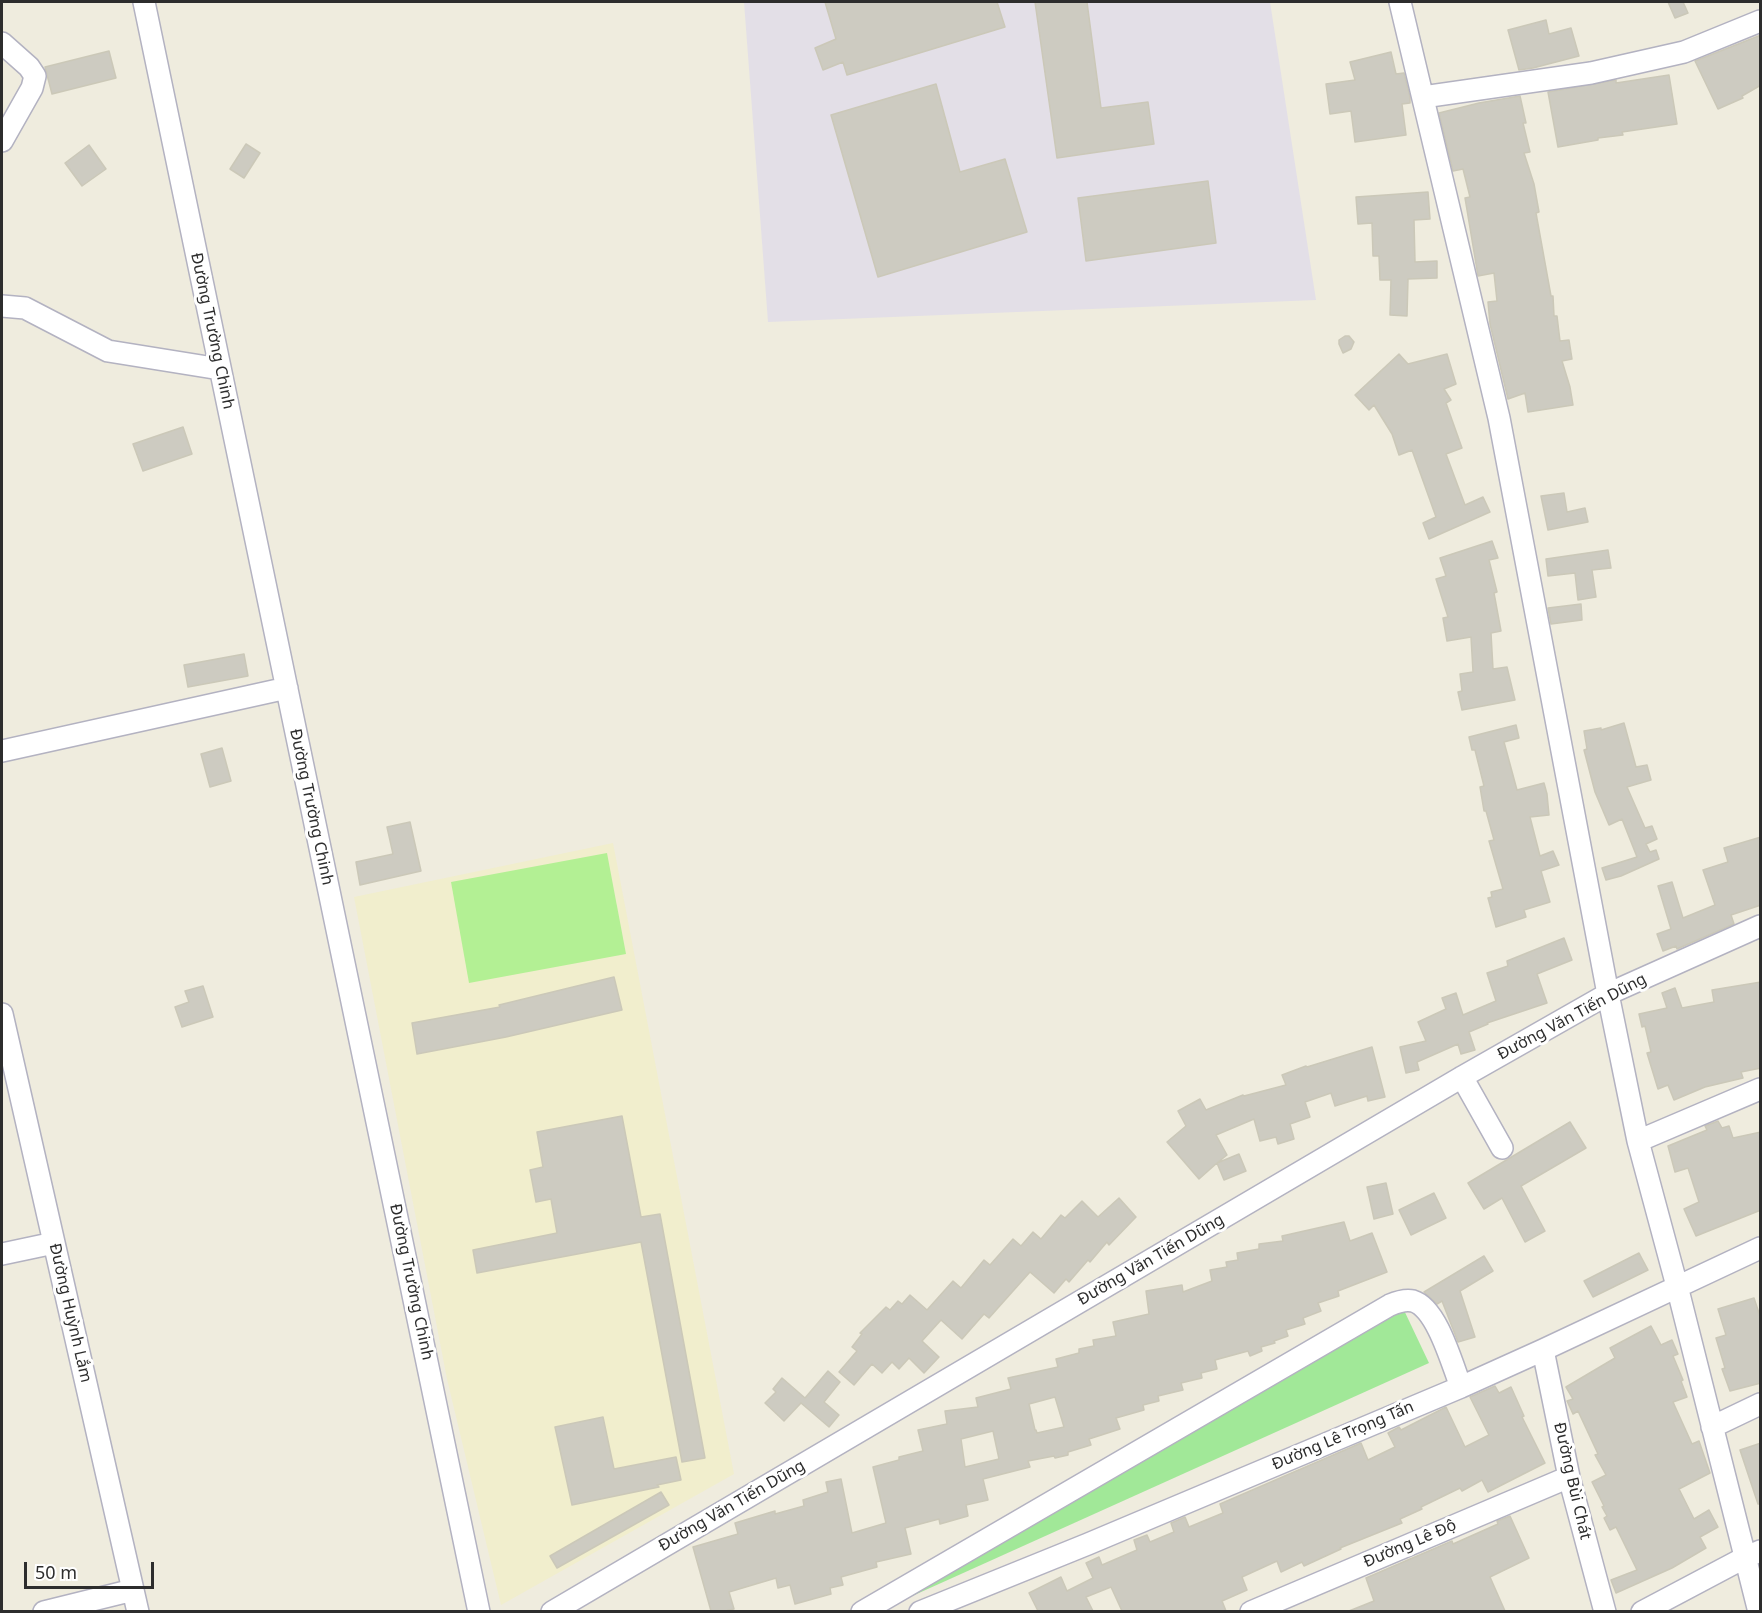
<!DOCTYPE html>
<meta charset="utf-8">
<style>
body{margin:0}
#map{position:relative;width:1762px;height:1613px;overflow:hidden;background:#efecde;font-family:"Noto Sans",sans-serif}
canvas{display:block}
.frame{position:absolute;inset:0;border:3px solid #2d2d2d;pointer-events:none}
.scale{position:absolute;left:24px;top:1562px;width:130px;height:27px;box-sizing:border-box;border:3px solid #2d2d2d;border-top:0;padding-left:8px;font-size:18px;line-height:21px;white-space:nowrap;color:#2d2d2d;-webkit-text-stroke:4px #fff;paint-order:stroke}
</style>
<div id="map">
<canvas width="1762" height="1613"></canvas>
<div class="frame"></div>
<div class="scale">50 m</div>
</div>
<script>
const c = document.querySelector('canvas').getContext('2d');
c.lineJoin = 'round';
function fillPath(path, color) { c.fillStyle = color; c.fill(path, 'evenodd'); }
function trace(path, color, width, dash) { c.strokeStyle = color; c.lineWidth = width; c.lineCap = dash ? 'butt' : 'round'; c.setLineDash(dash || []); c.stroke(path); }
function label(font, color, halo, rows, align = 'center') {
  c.font = font + ' "Noto Sans",sans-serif'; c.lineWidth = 6; c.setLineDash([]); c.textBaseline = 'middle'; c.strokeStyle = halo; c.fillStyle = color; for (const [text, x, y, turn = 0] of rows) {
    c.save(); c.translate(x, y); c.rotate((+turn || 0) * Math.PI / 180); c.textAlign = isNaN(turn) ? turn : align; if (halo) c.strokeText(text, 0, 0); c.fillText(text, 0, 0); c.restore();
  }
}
fillPath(new Path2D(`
 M744,2H1270L1316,300L768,322Z`), '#e3dfe7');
fillPath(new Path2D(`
 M613,843L734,1474L501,1605L447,1379L354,897Z`), '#f1eecd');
fillPath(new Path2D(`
 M1402,1306L1429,1363L910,1597L908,1591Z`), '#a1e898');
fillPath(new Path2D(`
 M607,853L626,954L469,983L451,882Z`), '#b3f094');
const building = new Path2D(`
 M825,2H997L1005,27L847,75L843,62L823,70L815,48L836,39Z
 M1035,2H1087L1101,108L1148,102L1154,144L1057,158Z
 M1668,2H1683L1688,13L1675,18Z
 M1546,20L1549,34L1571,28L1579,56L1533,68L1519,70L1508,30Z
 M1761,35V85L1742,96L1743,98L1718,109L1695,61Z
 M109,51L116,78L52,94L45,67Z
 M1391,52L1396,74L1404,73L1410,97V103L1402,104L1406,135L1355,142L1351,111L1330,114L1326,84L1355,80L1350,62Z
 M1669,75L1677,124L1622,132L1623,135L1598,138V140L1558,147L1548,92L1616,80V83Z
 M936,84L960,172L1005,159L1027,232L878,277L831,115Z
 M1520,96L1526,123H1523L1530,152L1524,153L1534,184L1539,212L1536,213L1551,296H1553L1554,316H1557L1560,341L1569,340L1572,359L1562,361L1570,387L1573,405L1528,412L1525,393L1508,399L1490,324L1488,302L1497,301L1494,273L1478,276L1465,198L1470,197L1463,169L1453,171L1439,113L1479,103Z
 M246,144L260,153L244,178L230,169Z
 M89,145L106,169L82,186L65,163Z
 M1208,181L1216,243L1086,261L1078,198Z
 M1428,192L1430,219L1414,220L1415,262L1437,261V278L1408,279L1407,316L1390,315L1391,280H1380L1379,256H1373L1372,223L1358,224L1356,197Z
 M1345,336H1349L1354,342L1351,349L1343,353L1339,344V340Z
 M1399,354L1408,364L1447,354L1456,384L1444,389L1451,400L1446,403L1462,448L1446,454L1465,505L1483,497L1490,512L1429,539L1423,523L1436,517L1412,450L1399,455L1392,434L1374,405L1369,410L1355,395Z
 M183,427L192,454L143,471L133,444Z
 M1564,493L1567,512L1585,508L1588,522L1548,530L1541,496Z
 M1492,541L1498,558L1489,560L1497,592L1494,593L1501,631L1491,633L1493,669L1507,667L1515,700L1462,710L1458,692L1462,691L1460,674L1473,672L1471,637L1447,641L1443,618L1448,617L1436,579L1446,576L1440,558Z
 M1608,550L1611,568L1592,570L1596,597L1578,600L1575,573L1548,576L1546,559Z
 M1581,604L1582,620L1551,624L1548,608Z
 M244,654L248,676L188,687L184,665Z
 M1624,723L1636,767L1647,765L1651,780L1627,787L1645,828L1652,826L1657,839L1646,844L1650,852L1656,850L1659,859L1621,876L1606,880L1602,868L1637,857L1622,819L1609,825L1595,792L1584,750L1587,749L1584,731L1601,728V730Z
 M1516,725L1519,738L1504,742L1517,790L1544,783L1547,794L1549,815L1530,817L1540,856L1553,851L1559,865L1541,871L1550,902L1524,910L1526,917L1496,927L1488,898L1492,897L1491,892L1503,889L1489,841L1494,840L1486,811H1484L1480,787L1484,786L1475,750H1472L1469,737Z
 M222,748L231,781L210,787L201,754Z
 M410,822L421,871L360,885L356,862L393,854L387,827Z
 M1761,837V905L1731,915L1734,924L1677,949L1676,946L1663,951L1657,934L1671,929L1658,886L1672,882L1683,918L1715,905L1703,870L1728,862L1724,848Z
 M1564,938L1572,960L1537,974L1547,1003L1487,1023L1488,1024L1469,1032L1475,1050L1461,1054L1458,1044L1417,1062L1419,1070L1406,1073L1400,1047L1426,1041L1418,1022L1446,1009L1442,998L1456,993L1463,1015L1496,1001L1487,973L1508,966L1507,961Z
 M614,977L622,1010L506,1037L417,1054L412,1023L500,1007L499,1005Z
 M1761,982V1068L1741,1072L1743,1078L1705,1087L1674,1100L1668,1085L1658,1089L1647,1053L1651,1052L1645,1026L1642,1027L1639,1014L1667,1008L1662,993L1675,988L1682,1008L1714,1002L1712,990Z
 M203,986L213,1017L182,1027L175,1007L189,1002L185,991Z
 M1372,1047L1385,1097L1368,1101L1367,1096L1335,1106L1331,1093L1305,1102L1310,1117L1290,1124L1294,1139L1278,1144L1276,1137L1260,1141L1254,1119L1216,1135L1227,1155L1217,1163L1239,1154L1246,1171L1224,1180L1217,1163L1199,1179L1167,1142L1186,1126L1178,1111L1200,1099L1206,1110L1243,1095L1244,1096L1286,1085L1282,1075L1306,1066L1307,1067Z
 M622,1116L641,1217L660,1214L705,1458L682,1462L641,1242L477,1273L473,1250L557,1233L551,1199L536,1202L530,1170L543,1167L537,1132Z
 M1718,1121L1722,1128L1729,1126L1733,1138L1761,1132V1210L1696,1236L1684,1209L1699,1202L1688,1168L1675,1172L1668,1146L1707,1130L1705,1126Z
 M1570,1122L1586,1148L1521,1186L1545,1231L1525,1242L1502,1198L1484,1209L1468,1183Z
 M1386,1183L1393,1214L1374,1219L1367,1187Z
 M1434,1193L1446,1218L1411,1235L1399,1210Z
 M1119,1198L1136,1217L1109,1245L1107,1242L1090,1262L1088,1260L1069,1282L1066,1279L1054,1293L1030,1272L989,1318L984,1314L962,1339L941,1320L922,1341L939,1357L924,1373L909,1358L899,1369L892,1362L882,1373L872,1364L854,1385L839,1372L857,1351L852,1347L862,1334L860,1333L886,1307L890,1310L898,1301L902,1304L910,1295L927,1310L953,1281L961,1288L984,1260L990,1265L1013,1239L1021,1246L1033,1232L1041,1239L1061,1215L1065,1218L1082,1201L1098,1217Z
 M1344,1222L1350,1241L1372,1233L1387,1272L1338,1291L1339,1296L1318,1303L1321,1311L1303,1318L1305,1324L1286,1330L1288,1336L1274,1341L1275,1343L1261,1347L1262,1351L1250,1356L1248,1351L1215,1360L1217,1369L1201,1373L1202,1378L1181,1383L1183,1390L1158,1396L1159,1401L1143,1405L1144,1410L1116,1418L1120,1429L1089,1439L1091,1445L1068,1452V1455L1055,1458L1054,1456L1028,1461L1030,1467L983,1479L988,1500L966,1505L968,1516L940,1524L939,1519L905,1528L911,1554L876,1562L877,1567L841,1577L843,1585L830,1588L831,1594L795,1604L790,1585L778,1588L776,1578L729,1592L734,1609L725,1611H711L693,1547L738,1534L735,1523L775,1511V1514L804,1506L803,1500L828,1492L826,1482L841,1479L852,1533L886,1523L873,1467L899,1460V1457L923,1451L918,1430L947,1424L945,1411L978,1407L976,1398L1011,1389L1008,1378L1058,1367L1056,1359L1079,1353V1349L1094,1346L1093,1340L1116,1336L1113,1322L1149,1314L1146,1291L1182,1285L1183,1292L1212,1281L1210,1270L1227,1267L1226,1262L1238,1260L1237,1253L1259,1249V1244L1283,1241L1282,1236ZM1055,1397L1064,1427L1037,1433L1036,1430H1035L1029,1404ZM993,1431L999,1459L965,1467L961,1439Z
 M1639,1253L1648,1270L1593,1297L1584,1281Z
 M1484,1256L1493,1271L1460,1291L1475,1337L1458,1342L1442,1301L1437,1304L1424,1292Z
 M1754,1298L1761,1319V1383L1730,1391L1722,1369L1725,1368L1716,1338L1726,1335L1718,1309Z
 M1651,1326L1661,1345L1672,1340L1678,1354L1673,1356L1683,1380L1681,1381L1687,1397L1673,1402L1692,1444L1699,1441L1710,1473L1679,1489L1694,1519L1709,1510L1718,1527L1700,1537L1706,1548L1672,1568L1616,1593L1611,1580L1637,1570L1616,1527L1610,1530L1604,1518L1607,1516L1602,1507L1604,1506L1592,1482L1606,1475L1595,1455L1598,1454L1578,1411L1573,1414L1567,1401L1573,1399L1566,1387L1615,1358L1610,1348Z
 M828,1371L840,1382L824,1402L839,1415L829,1427L801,1403L784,1421L765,1403L776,1392L773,1389L782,1378L805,1398Z
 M1495,1386L1499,1393L1511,1387L1524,1416L1522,1417L1545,1463L1488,1492L1482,1480L1462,1491L1460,1488L1421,1507L1422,1509L1400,1519L1402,1523L1340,1548L1341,1549L1304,1566L1302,1562L1281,1572L1277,1561L1242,1577L1247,1590L1222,1601L1226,1611H1122L1111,1587L1086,1597L1093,1611H1038L1029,1593L1061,1577L1067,1591L1093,1578L1086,1563L1099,1557L1102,1565L1137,1550L1134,1540L1147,1535L1150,1542L1174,1532L1171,1523L1185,1517L1189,1527L1223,1513L1220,1504L1361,1443L1368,1460L1395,1447L1388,1433L1399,1427L1401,1430L1446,1407L1465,1447L1489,1435L1470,1397Z
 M603,1417L614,1469L676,1457L681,1480L657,1485L659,1487L572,1505L555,1427Z
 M1761,1443V1504H1758L1740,1450Z
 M661,1492L669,1505L557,1568L550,1556Z
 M1510,1516L1529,1558L1490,1577L1505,1611H1349L1374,1601L1366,1578L1452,1541L1453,1544L1498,1524L1497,1521Z`);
fillPath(building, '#cdcbc1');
trace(building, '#cbc8b8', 1.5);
const minor = new Path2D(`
 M144,2L479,1612
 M1400,2L1499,418L1608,994L1638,1141L1677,1286L1759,1612
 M2,43L29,67L35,76L32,88L2,141
 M1423,97L1591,73L1684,52L1760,21
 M2,306L25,308L108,351L220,369
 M2,751L287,688
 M2,1014L138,1612
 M1462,1077L1502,1148
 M1638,1141L1760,1089
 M2,1254L54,1243
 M1543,1350L1569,1477L1605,1612
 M1712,1427L1760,1404
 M44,1612L133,1590
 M552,1612L1462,1077L1608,994L1760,926
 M862,1612L1390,1305C1397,1302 1405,1299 1413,1301C1437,1308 1452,1364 1461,1387
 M920,1612L1088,1544L1461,1387L1543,1350L1760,1248
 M1251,1612L1569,1477
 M1642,1612L1744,1558L1760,1551`);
trace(minor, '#b3b2c1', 24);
trace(minor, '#fff', 21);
label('16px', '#2d2d2d', '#fff', [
 ["Đường Trường Chinh",212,331,78],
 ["Đường Trường Chinh",311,807,78],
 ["Đường Văn Tiến Dũng",1572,1017,-28],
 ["Đường Văn Tiến Dũng",1151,1260,-30],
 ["Đường Trường Chinh",411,1282,78],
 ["Đường Huỳnh Lắm",70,1313,77],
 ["Đường Lê Trọng Tấn",1343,1436,-23],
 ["Đường Bùi Chát",1572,1481,77],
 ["Đường Văn Tiến Dũng",732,1506,-30],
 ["Đường Lê Độ",1410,1544,-23]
]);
</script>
